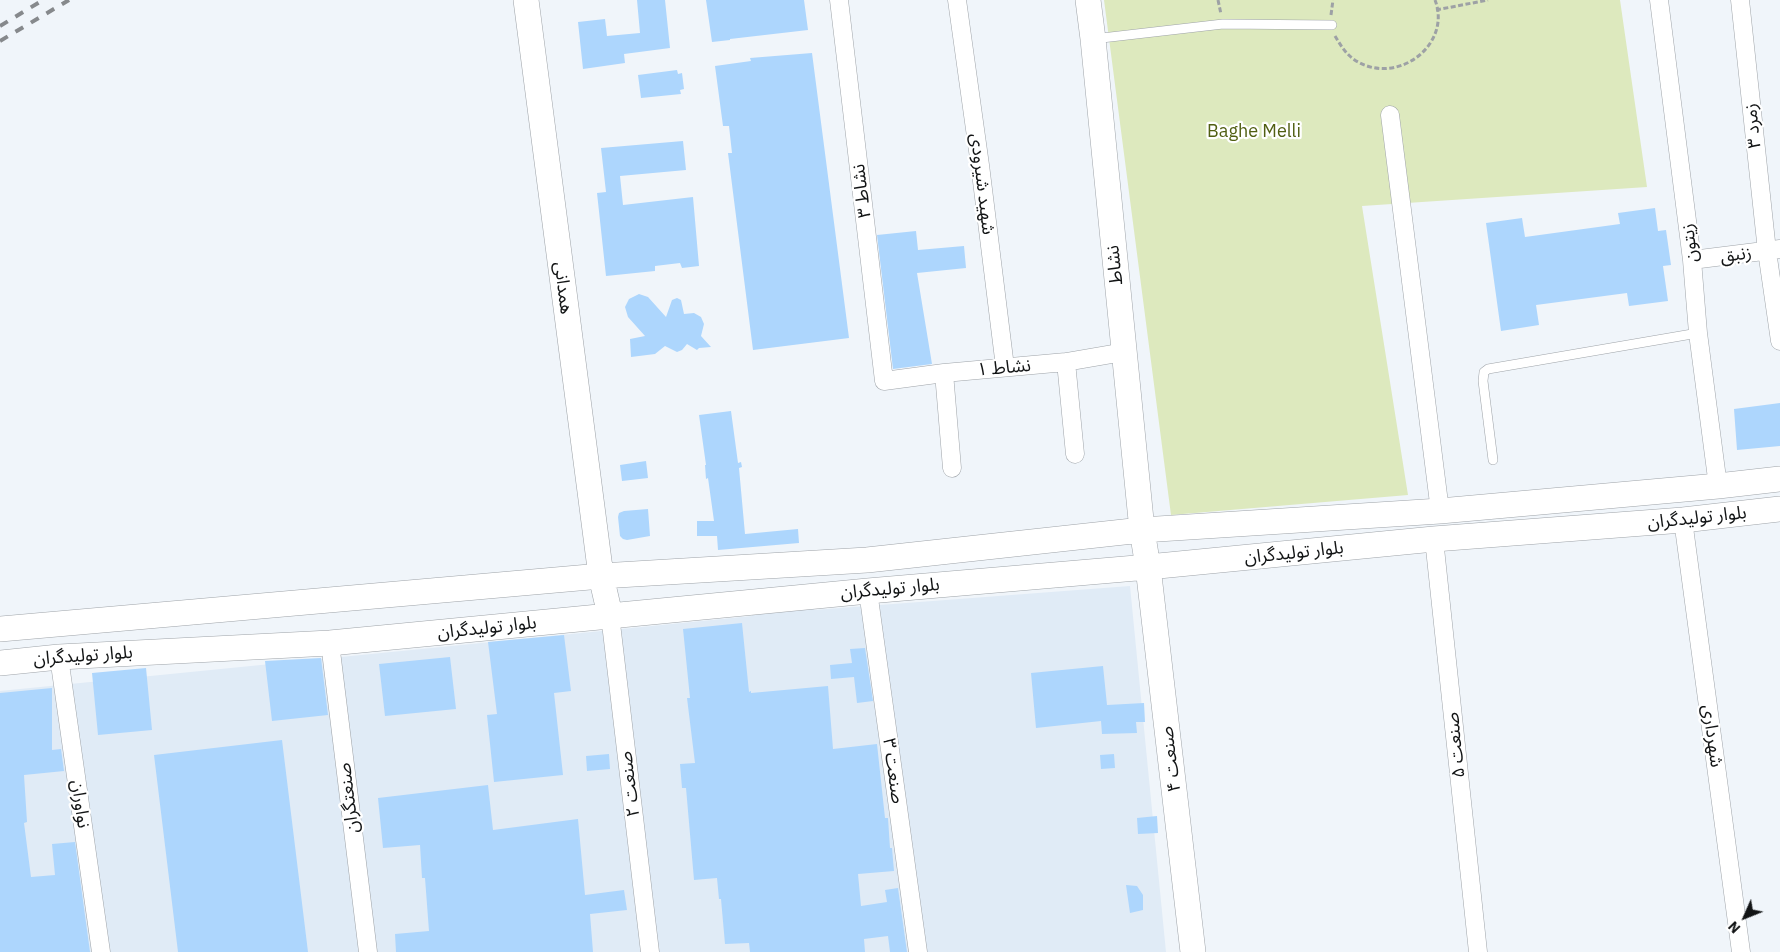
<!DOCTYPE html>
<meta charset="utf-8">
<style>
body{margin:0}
#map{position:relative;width:1780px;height:952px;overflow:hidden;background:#f0f5fa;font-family:"IBM Plex Sans",sans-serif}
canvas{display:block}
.north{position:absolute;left:1720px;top:892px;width:50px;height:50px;-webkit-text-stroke:4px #fff;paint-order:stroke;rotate:226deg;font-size:14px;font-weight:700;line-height:20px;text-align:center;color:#121415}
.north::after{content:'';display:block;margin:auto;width:18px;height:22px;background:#121415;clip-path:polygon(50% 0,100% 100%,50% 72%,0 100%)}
</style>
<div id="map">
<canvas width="1780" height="952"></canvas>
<div class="north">N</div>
</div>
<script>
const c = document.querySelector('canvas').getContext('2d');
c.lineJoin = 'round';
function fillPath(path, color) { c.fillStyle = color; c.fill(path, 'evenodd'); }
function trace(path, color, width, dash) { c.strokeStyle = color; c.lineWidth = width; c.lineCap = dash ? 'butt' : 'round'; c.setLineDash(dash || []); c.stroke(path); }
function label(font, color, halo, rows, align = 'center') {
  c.font = font + ' "IBM Plex Sans","Noto Sans Arabic",sans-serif'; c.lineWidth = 4.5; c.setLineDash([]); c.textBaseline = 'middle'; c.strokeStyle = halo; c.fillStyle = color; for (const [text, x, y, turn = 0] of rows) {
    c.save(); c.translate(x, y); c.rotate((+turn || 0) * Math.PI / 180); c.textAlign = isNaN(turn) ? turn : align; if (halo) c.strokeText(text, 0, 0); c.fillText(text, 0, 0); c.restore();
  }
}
fillPath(new Path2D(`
 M1130,586L1166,952H0V691L752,616V613L813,607L814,610Z`), '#e0ebf6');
fillPath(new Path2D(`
 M1104,0H1620L1647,187L1362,206L1408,495L1171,515Z`), '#dde9be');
fillPath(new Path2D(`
 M637,0H665L670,48L624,54L625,63L583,69L578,22L605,19L607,36L640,33Z
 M706,0H804L808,30L730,39V40L712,42Z
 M812,53L849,338L753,350L728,153H732L729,126H723L715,66L751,61L750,58Z
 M677,70L678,74L682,73L684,89L680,90L681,94L641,98L638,75Z
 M683,141L686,170L620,176L623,205L693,197L699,266L682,268L680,263L655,266V271L606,276L597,193L606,192L601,148Z
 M1655,208L1658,231L1666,230L1671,265L1663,266L1668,301L1629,306L1627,293L1536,305L1539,325L1501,331L1486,223L1522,218L1525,237L1620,224L1618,213Z
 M916,231L918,250L964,246L966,268L917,273L932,364L893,369L877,235Z
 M639,294L648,297L666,317L672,300L677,298L681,300L684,314L694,313L701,317L704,324L701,336L711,347L699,348L697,350L687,344L682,350L677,352L665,346L655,354L631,357L630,339L645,336L628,317L625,307L629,299Z
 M1780,403V446L1737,450L1734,409Z
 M731,411L738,463L741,462L742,467L739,468L745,534L798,529L799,543L718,550L717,536H697V521H714L708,478L706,479L705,465H706L699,415Z
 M646,461L648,478L622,481L620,465Z
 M648,509L650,536L627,540L623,539L620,536L618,517L619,513L624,511Z
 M742,623L749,692L751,691V693L828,686L833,749L877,744L885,818H888L890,848H892L894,871L858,874L861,906L887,902L885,890L898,888L907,952H890L888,936L864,939L865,952H750L749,943L725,944L721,899H719L717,878L694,880L686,788H682L680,764L695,763L687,698H690L683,629Z
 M564,635L571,691L554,693L563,775L494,782L487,715L497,714L488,642Z
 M865,648L873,701L857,703L854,677L831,679L830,665L852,663L850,649Z
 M450,657L456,709L385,716L379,664Z
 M321,658L328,715L272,721L265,661Z
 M1103,666L1107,705L1144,703L1145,722H1136L1137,733L1102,734L1101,721L1036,728L1031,673Z
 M146,668L152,730L98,735L92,673Z
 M52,688V750L61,749L64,771L24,775L27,822L24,823L31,877L55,875L52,844L75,842L90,952H0V693Z
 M282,740L308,952H178L154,755Z
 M609,754L610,769L587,771L586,756Z
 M1114,754L1115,768L1101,769L1100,755Z
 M488,785L493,830L578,819L585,895L624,890L627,910L590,914L593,952H396L395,934L429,931L425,878H422L420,845L383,848L378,798Z
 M1157,816L1158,833L1138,834L1137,818Z
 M1126,885L1137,886L1143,895V910L1130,913Z`), '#add6fd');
const lane = new Path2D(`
 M1093,39L1223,24L1332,25
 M1493,460L1483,381L1484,372L1488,369L1698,333`);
const street = new Path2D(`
 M839,0L884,381L944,373L1066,362L1124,352
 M957,0L980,165L1005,367
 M1659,0L1692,260L1698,333L1718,486
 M1740,0L1767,251L1780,341
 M1390,115L1440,511
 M1692,260L1780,249
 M1066,362L1075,454
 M944,373L952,468
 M1683,520L1741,952
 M1434,539L1478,952
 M868,591L918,952
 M610,615L650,952
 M330,643L368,952
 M59,657L101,952`);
const secondary = new Path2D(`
 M526,0L601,576L610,615
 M1088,0L1093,39L1142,530L1148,567L1193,952
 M0,629L601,576L867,560L1142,530L1440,511L1718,486L1780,479
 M0,663L59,657L330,643L868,591L1148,567L1434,539L1683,520L1780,509`);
trace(lane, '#9ea3a8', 10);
trace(street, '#9ea3a8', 19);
trace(secondary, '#9ea3a8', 26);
trace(new Path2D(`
 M1218,0L1221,14
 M1436,10L1488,0
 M1331,15L1333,0
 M1335,36C1341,46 1347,56 1358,62C1399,85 1452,44 1435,0`), '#9da1a5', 3, [5, 2.5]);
trace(lane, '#fff', 9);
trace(street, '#fff', 18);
trace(secondary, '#fff', 25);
trace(new Path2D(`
 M0,26L43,0
 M0,41L69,0`), '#86898c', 4, [9, 9]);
label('18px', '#121415', '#fff', [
 ["زمرد ۳",1753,126,-96],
 ["شهید شیرودی",982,184,83],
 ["نشاط ۳",862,191,-97],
 ["زیتون",1690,243,-97],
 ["زنبق",1736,255,-7],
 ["نشاط",1115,265,-96],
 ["همدانی",563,288,83],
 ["نشاط ۱",1004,368,-5],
 ["بلوار تولیدگران",1697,518,-6],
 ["بلوار تولیدگران",1294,553,-6],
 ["بلوار تولیدگران",890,589,-5],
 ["بلوار تولیدگران",487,628,-6],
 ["بلوار تولیدگران",83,656,-4],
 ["شهرداری",1712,736,82],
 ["صنعت ۵",1456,745,-96],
 ["صنعت ۴",1171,759,-97],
 ["صنعت ۳",893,771,82],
 ["صنعت ۲",630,784,-97],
 ["صنعتگران",349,798,-97],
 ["نواوران",80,804,82]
]);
label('18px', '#515f13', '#fff', [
 ["Baghe Melli",1254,132]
]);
</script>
